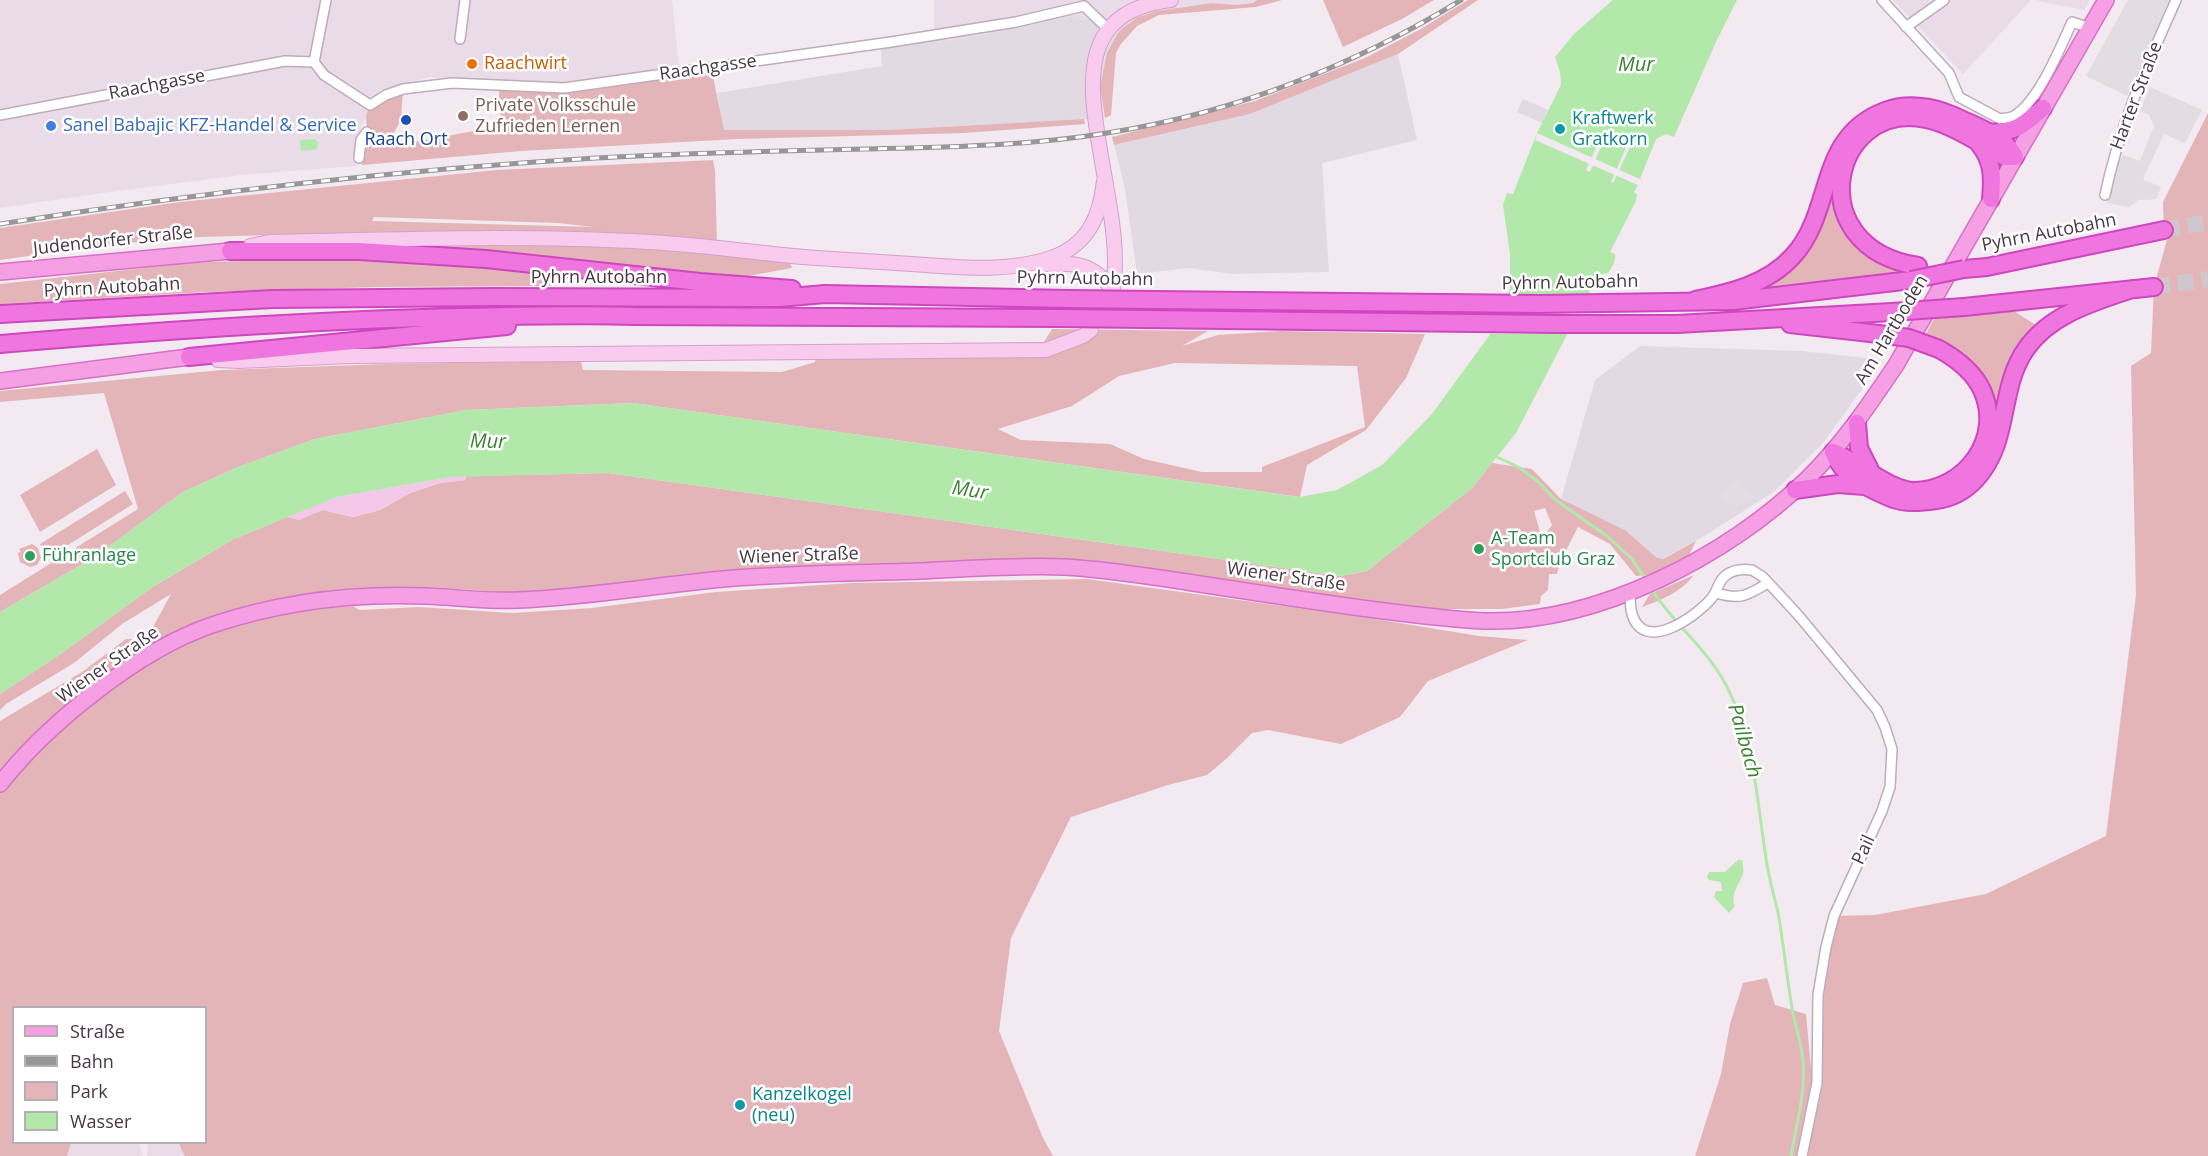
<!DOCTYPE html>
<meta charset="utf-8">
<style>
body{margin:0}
#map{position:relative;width:2208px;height:1156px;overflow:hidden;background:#f3e9f1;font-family:"Open Sans",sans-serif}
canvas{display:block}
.legend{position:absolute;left:12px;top:1006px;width:195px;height:138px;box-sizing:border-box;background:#fff;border:2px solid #b5afb4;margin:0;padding:8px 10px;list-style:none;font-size:18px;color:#453844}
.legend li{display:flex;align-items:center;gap:12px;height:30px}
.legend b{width:30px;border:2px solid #b5afb4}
</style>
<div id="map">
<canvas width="2208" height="1156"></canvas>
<ul class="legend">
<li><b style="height:8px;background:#f59fe5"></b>Straße</li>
<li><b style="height:8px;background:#979797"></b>Bahn</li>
<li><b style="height:16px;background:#e3b5b9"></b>Park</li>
<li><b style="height:16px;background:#b2e9ab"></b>Wasser</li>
</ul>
</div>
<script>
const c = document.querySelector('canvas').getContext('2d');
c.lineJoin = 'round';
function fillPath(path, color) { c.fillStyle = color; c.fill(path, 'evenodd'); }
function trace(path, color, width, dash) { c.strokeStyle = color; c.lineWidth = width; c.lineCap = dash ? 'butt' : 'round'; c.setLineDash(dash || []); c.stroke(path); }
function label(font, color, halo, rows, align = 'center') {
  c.font = font + ' "Open Sans",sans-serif'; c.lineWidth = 5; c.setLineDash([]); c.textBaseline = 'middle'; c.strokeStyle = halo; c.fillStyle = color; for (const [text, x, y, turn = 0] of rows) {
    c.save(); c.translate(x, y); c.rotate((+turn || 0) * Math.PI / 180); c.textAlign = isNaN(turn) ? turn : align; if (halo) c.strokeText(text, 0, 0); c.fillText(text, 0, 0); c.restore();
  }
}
fillPath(new Path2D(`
 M0,0H672L680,76L591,90L590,80L560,83H507L430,77L379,91L361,127L356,166L241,175L102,193L0,208Z
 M934,0H1257L1253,3L1236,5L1212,3L1156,11L1138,17L1084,19L1071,16L981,35L937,42L934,29Z
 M1893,0H2031L1963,74Z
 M2033,0H2090L2084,10Z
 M71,1142L139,1143L143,1156H67Z
 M148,1142L179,1143L182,1151L185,1156H147Z`), '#eadbe8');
fillPath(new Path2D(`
 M1071,16L1084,19L1138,17L1119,31L1100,87L1104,118L888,130H723L717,93L882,66L880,39L934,29L937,42L981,35Z
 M1398,54L1417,140L1322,163L1329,272L1233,274L1188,268L1137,274L1125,189L1114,145L1250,114Z
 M1523,99L1548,110L1542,123L1517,112Z
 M1640,346L1801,351L1867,358L1865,385L1824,442L1775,491L1703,537L1662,559L1657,558L1625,530L1561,499L1595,380Z`), '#e2dae2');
fillPath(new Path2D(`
 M1257,0H1282L1256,7L1159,15L1137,26L1121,44L1116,53L1111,115L1105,118L1100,87L1107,53L1119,31L1138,17L1156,11L1212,3L1236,5L1253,3Z
 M1323,0H1434L1402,19L1343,47Z
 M1468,0H1478L1398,54L1250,114L1114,145L1112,137L1255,101L1365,58L1419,30Z
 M712,72L724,130H888L1084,119L1085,124L965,133L737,139L521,151L362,165L364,147L391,139L398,145L501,126L499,90L552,93L591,90Z
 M403,89L401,119L393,135C383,138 375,138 367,132L366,116L370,105Z
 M2208,113V1156H1802L1813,1109L1817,1017L1834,916L1875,915L1986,894L2106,836L2136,595L2131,366L2151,353L2154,287L2168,236L2164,230L2163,202Z
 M1935,117L1856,137L1840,216L1911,271L1766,287V283L1774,279L1854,135Z
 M713,160L715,170L717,244L383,232L199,237L113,244L0,260V228L180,202L497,170ZM374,217L558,223L594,227L372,221Z
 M404,242L627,246L789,259L792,268L737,278L404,247Z
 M283,259L395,260L552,272V286L377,287L207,292L0,304V284L189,263Z
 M2014,311L2039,327L1998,420L1961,485H1955L1993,408L1925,336L1934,319Z
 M1052,329L1208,331L1182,346L1218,335L1279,331L1425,334L1406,378L1366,430L1307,465L1300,497L633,403L467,410L315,439L238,467L183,492L93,558L0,612V595L138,509L104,393L0,402V391L222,370L386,364L581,361L583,370L782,372L815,362L818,346L1044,342ZM1175,363L1357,366L1365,427L1262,467V472H1202L1144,459L1110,444L1021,440L998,429L1072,406L1119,376Z
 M97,449L116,485L40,532L20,495Z
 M1492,463L1532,469L1561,499L1625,530L1657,558L1663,559L1696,541L1688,557L1639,584L1647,575L1636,576L1610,544L1578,527L1560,562L1557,574H1549L1548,590L1541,596L1540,604L1502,609H1426L1030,561L767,568L647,580L568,591L512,593L432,587L288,597L236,609L183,632L0,776V721L82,672L126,639H155L154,634L157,628L153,627L171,594L122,624L74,663L6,704L0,710V694L62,653L151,588L232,540L287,517L299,519L323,510L353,517L380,510L410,493L440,483L465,480L467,476L608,473L1340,576L1367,571L1472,488ZM1545,508L1552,525L1542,539L1534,511Z
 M125,491L133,504L49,557L40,544Z
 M32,544L38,548L41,558L37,565L30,567L20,562L18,553L21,552L19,549Z
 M1694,575C1681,592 1662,600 1642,607L1650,594Z
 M1087,579L1369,618L1479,636L1528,640L1428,681L1400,717L1341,744L1268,730L1252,733L1226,759L1207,775L1168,785L1071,817L1011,938L999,1031L1043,1138L1053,1156H185L182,1151L179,1143L206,1142V1008H14V1142L71,1143L67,1156H0V785L46,733L155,652L278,605L317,609L353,606L359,610L419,607L512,613L592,608L716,592L852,583Z
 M1767,978L1775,1005L1806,1014L1812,1079L1800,1156H1695L1721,1074L1730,1024L1743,983Z`), '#e3b5b9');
fillPath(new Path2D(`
 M467,476L465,480L440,483L410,493L380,510L353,517L323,510L299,520L287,517L337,497L450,477Z`), '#f3c8e8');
fillPath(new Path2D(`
 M2128,0H2169L2127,96L2086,76Z
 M2150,87L2202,110L2185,143L2164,134L2143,179L2161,187L2156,199L2138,200L2129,207L2107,203L2116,159H2121L2123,155L2140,161L2154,126L2149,115L2140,111Z
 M1738,478L1754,498L1736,506L1724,502L1719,494Z`), '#e1dde1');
fillPath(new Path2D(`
 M1613,0H1737L1716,42L1674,137L1666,134L1656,139L1640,179L1642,180L1640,186L1638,185L1634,192L1637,194L1636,201L1610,252L1615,254C1616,262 1612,267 1608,273L1598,275L1516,433L1472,488L1367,571L1340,576L608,473L450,477L337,497L232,540L151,588L62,653L0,694V612L93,558L183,492L238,467L315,439L467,410L633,403L1299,497L1337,490L1382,465L1431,415L1489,336L1510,289V254L1503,205L1507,193L1513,194L1537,133L1561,85L1560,72L1555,57L1575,33ZM1602,134L1606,136L1590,172L1586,170ZM1627,145L1630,147L1613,183L1611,182Z
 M315,139L318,143L317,149L301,151L300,140Z
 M1738,860H1742C1743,865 1744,870 1743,874C1739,884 1730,895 1735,906L1729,913L1714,897L1716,891H1722L1721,882L1709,880L1707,877L1709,872H1725Z`), '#b2e9ab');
fillPath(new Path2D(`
 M1537,133L1642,180L1640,186L1535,140Z
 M1505,294H1591L1570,334H1486Z`), '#f3e9f1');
trace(new Path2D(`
 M1495,456L1520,468L1537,481L1557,501L1607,536L1632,559L1646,580
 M1651,588C1672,623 1707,648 1726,685C1756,741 1757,808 1768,870C1771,886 1776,902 1779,918C1784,948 1787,978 1792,1008C1795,1026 1802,1044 1803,1062C1806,1093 1796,1125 1791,1156`), '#b2e9ab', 3);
trace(new Path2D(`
 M2164,230L2208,222
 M2154,287L2208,279`), '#d0c6ce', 16, [16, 8]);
const street = new Path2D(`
 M326,0L314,62L324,75L370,105L386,95L403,89L452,83L564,88L891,42L1016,22L1084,6L1108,29
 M1882,0L1949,73L1959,97L2000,119C2004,118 2010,118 2014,116C2039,101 2060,48 2072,22L2090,28
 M1906,27L1944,0
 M460,39L465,0
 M0,115L285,61L314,62
 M359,158L361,140L367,132
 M2105,195C2120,123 2147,66 2176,0
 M1630,591C1630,598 1630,607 1632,614C1644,654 1695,617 1711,599C1717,592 1718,582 1725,576C1732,570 1743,569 1752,570L1763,577L1799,616L1877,710L1885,727L1892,749L1890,787L1882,811L1834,916L1826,947L1818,995L1817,1083L1802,1156
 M1716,593C1740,600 1747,596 1768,583`);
const secondary = new Path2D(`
 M250,246L269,242C396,239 523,235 650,242C706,245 761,254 817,258C849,260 880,262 912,264C958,267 1007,273 1051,258C1088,245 1100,217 1104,181
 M1044,264C1077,263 1092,263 1113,290
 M1113,290C1120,246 1107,194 1100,150C1088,79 1080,11 1171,0
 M218,360L239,361L349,356L1046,350L1083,336L1091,330`);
const primary = new Path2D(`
 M0,272L230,251
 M0,381L189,357
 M0,784C48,723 139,650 212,625C280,602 354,593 426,596C456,597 488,602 519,600C591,597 662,584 734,578C796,573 858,573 920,571C967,569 1017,565 1064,567C1105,569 1146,576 1187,582C1245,591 1303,600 1361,608C1401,613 1443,619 1484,621C1597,624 1728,556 1807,479C1842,445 1869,405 1896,365L2106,0`);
const highway = new Path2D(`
 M1990,133C2018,131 2022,126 2043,108
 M1979,144C1993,161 1993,177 1991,199
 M230,251H359L486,259L700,282L792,289
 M1964,269L1987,267L2164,230
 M1154,300L1540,304L1733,301L1911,280
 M1695,300C1730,293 1768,284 1793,256C1835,210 1816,137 1885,111C1906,103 1932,106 1952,115C1974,126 2004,134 2015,157H2005C1980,144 1954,125 1926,119C1833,99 1797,247 1918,266
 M1964,307L2154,287
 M0,314L272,299L493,297L779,298L825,294L1069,299
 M1143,319L1556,324H1677L1892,312
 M1790,324L1879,334
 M0,344C154,331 308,320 462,317C520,316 577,314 634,316L1058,318
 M189,357L507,326
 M1857,423L1859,448L1870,470
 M1833,452C1843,477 1867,488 1891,498C1905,504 1922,502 1936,500C1952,498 1965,491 1976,479C2011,441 1998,389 2026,349C2050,314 2094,302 2132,289
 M1833,452C1858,462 1890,491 1915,491C1965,490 2004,438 1982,390C1973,371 1957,359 1939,349
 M1795,490L1838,484L1864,486`);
trace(street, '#bdacbb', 12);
trace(secondary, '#d4a1c9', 16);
trace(primary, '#d871c6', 18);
trace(highway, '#ce47c0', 20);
trace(street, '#fff', 9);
trace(secondary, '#f9ccef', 14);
trace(primary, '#f59fe5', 15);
trace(highway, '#f076df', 16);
const rail = new Path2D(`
 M0,224C197,193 396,170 596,158C686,153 776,151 866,149C949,147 1031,146 1113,132C1236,112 1355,65 1461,0`);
trace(rail, '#979797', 5);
trace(rail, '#fff', 3, [9]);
const highwayBridge = new Path2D(`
 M1911,280L1964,269
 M1069,299L1154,300
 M1892,312L1964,307
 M1058,318L1143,319
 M1879,334L1909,338L1939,349`);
trace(highwayBridge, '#ce47c0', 20, []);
trace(highwayBridge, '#f076df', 16);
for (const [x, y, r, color] of [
 [472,64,6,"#e8710a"],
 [463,116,6,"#8d6e63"],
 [406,120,6,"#1a4fb4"],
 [51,126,6,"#3f7fe0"],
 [1560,129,6,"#0f9aa8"],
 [1479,549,6,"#2e9e5b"],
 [30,556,6,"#2e9e5b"],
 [740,1105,6,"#0f9aa8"]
]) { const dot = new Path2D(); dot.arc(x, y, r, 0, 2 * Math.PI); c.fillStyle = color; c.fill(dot); trace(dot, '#fff', 2); }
label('18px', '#c56008', '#fff', [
 ["Raachwirt",484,64]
], 'left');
label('18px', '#453844', '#fff', [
 ["Raachgasse",708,68,-8],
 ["Raachgasse",157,85,-11],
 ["Harter Straße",2137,96,-69],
 ["Pyhrn Autobahn",2049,233,-11],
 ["Judendorfer Straße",113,241,-6],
 ["Pyhrn Autobahn",599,278],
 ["Pyhrn Autobahn",1085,279,1],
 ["Pyhrn Autobahn",1570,283,-1],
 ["Pyhrn Autobahn",112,288,-3],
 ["Am Hartboden",1892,330,-59],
 ["Wiener Straße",799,556,-2],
 ["Wiener Straße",1286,577,8],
 ["Wiener Straße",108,665,-35],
 ["Pail",1864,850,-65]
]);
label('18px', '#785e54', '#fff', [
 ["Private Volksschule",475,106],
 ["Zufrieden Lernen",475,127]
], 'left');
label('18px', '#0d838f', '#fff', [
 ["Kraftwerk",1572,119],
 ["Gratkorn",1572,140],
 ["Kanzelkogel",752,1095],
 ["(neu)",752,1116]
], 'left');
label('18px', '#366cbe', '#fff', [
 ["Sanel Babajic KFZ-Handel & Service",63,126]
], 'left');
label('18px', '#164399', '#fff', [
 ["Raach Ort",406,140]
]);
label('18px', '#27864d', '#fff', [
 ["A-Team",1491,539],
 ["Sportclub Graz",1491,560],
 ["Führanlage",42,556]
], 'left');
label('italic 20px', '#398230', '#fff', [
 ["Mur",1636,65],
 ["Mur",488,442,1],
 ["Mur",970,491,9],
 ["Pailbach",1744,741,74]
]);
</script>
